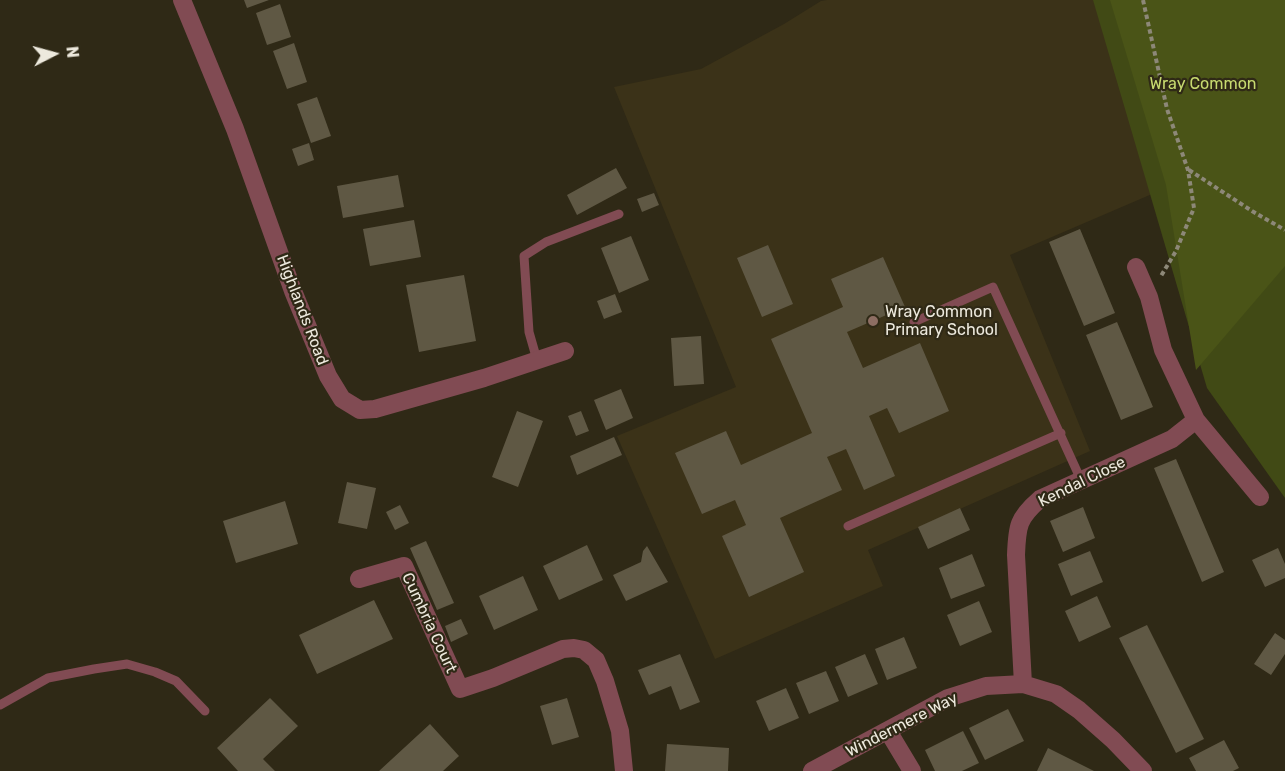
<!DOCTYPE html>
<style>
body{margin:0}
#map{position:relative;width:1285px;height:771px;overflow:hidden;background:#2f2916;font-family:Rubik,sans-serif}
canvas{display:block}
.north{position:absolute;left:24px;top:24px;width:60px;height:60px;-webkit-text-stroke:4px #2f2916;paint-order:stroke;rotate:84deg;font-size:16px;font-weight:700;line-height:24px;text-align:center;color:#ede9dd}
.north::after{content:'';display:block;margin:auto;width:21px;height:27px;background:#ede9dd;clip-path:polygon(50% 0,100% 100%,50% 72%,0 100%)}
</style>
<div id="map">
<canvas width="1285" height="771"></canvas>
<div class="north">N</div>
</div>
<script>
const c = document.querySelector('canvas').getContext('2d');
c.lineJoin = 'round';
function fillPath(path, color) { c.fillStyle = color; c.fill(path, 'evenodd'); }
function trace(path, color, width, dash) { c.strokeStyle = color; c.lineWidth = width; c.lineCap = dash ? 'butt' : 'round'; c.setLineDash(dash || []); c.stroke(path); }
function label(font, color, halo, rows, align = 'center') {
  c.font = font + ' Rubik,sans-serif'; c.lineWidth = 4.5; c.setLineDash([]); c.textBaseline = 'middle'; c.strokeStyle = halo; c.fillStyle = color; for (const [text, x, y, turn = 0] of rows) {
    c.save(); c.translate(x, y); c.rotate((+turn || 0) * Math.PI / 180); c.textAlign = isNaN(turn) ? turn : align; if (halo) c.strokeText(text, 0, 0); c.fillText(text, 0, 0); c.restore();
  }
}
fillPath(new Path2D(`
 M827,0H1110L1159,191L1010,255L1090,451L868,550L883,586L715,659L617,436L736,387L614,87L701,69L784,24L821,1Z`), '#3b3218');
fillPath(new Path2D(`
 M1093,0H1285V498L1207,388Z`), '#414a15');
fillPath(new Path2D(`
 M1110,0H1285V266L1196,370L1166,185Z`), '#4a5417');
fillPath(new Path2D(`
 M244,0H269L247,8Z
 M280,4L291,37L267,45L256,13Z
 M294,43L307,82L287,89L273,51Z
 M317,97L331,136L311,143L297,104Z
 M309,143L314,160L298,166L292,149Z
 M616,168L627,188L577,215L567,195Z
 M398,175L404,207L343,218L337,186Z
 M654,193L659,205L642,212L637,199Z
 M414,220L421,257L370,266L363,229Z
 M1080,229L1115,313L1084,326L1049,242Z
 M631,236L649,280L619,293L601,248Z
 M768,245L793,304L762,317L737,258Z
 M883,257L905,307L847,332L863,368L920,343L949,411L899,433L887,408L869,416L895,476L864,490L846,449L827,457L842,490L780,518L804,572L749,597L722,536L746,525L735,500L702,514L675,453L726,431L741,465L812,433L771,339L843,307L831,279Z
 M464,275L476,341L419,352L406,285Z
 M615,294L622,312L604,319L597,301Z
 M1117,322L1153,407L1121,420L1086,335Z
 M701,336L704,384L674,386L671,338Z
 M621,389L633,418L606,430L594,400Z
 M517,411L543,421L518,487L492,477Z
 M581,411L589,431L576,436L568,416Z
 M614,437L622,455L577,475L570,456Z
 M1176,459L1224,572L1202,582L1154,468Z
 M347,482L376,488L367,529L338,523Z
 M285,501L298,544L236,563L223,521Z
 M400,505L409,523L395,530L386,512Z
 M1083,507L1095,538L1063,552L1050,521Z
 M960,508L970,530L928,549L918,527Z
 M426,541L454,603L437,610L410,548Z
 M587,545L603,580L559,600L543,566Z
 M647,546L668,582L626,601L613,575L641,562L643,551Z
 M1278,548L1285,564V578L1265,587L1252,560Z
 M1090,551L1103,582L1071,596L1058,564Z
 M972,554L985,586L951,599L939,568Z
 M523,576L538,610L494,630L479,596Z
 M1097,596L1111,627L1079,642L1065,611Z
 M374,600L393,639L317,674L299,635Z
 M979,601L992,632L960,646L947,615Z
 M461,619L468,634L451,642L445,626Z
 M1147,625L1204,739L1176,753L1119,638Z
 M1275,633L1285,640V654L1271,675L1254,664Z
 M904,637L917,668L887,680L875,649Z
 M680,654L700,702L680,710L671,686L649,695L638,670Z
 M865,654L878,684L848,697L835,667Z
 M826,671L839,701L809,714L796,683Z
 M786,688L799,718L769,731L756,701Z
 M270,698L298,726L263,759L275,771H238L217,748Z
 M567,698L579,737L552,745L540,706Z
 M1008,709L1024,741L985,760L969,728Z
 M430,724L459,756L443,771H379Z
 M963,731L979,763L962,771H935L925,750Z
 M1224,740L1239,768L1233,771H1196L1189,758Z
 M667,744L729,748L728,771H665Z
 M1048,748L1094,771H1037Z`), '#5f5844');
trace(new Path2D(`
 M1143,0L1167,109L1188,170L1194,208L1176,251L1161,276
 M1189,170L1252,211L1285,230`), '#8d8878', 4, [4.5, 3]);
trace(new Path2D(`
 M914,322L993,287L1081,480
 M537,360L529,332L524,256L546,242L619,214
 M848,526L1061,433
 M0,705L48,678L94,669L127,664L155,672L176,681L205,711`), '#814b53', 9);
trace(new Path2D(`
 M182,0L235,129L293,291L328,376L342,399L360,410L375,409L484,378L565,351
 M1196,420L1260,497
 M359,579L404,566L460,689L493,678L563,649L574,648L584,650L596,660L605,681L620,731L624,771
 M1023,684L1016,555C1017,526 1018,518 1040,499L1172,439L1196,420L1163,350L1149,297L1136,267
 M888,731L912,771
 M812,771L948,698L986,686L1023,684L1056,694L1079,710L1113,740L1143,771`), '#814b53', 18);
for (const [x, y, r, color] of [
 [873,321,6,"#8d6e63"]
]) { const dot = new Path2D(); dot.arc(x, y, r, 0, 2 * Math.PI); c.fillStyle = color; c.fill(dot); trace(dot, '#2f2916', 2); }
label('16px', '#c7da6f', '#2f2916', [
 ["Wray Common",1203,84]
]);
label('16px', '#ede9dd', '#2f2916', [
 ["Highlands Road",302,310,69],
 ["Kendal Close",1082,482,-26],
 ["Cumbria Court",429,623,65],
 ["Windermere Way",902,725,-27]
]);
label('16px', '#ede9dd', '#2f2916', [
 ["Wray Common",885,312],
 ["Primary School",885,330]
], 'left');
</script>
